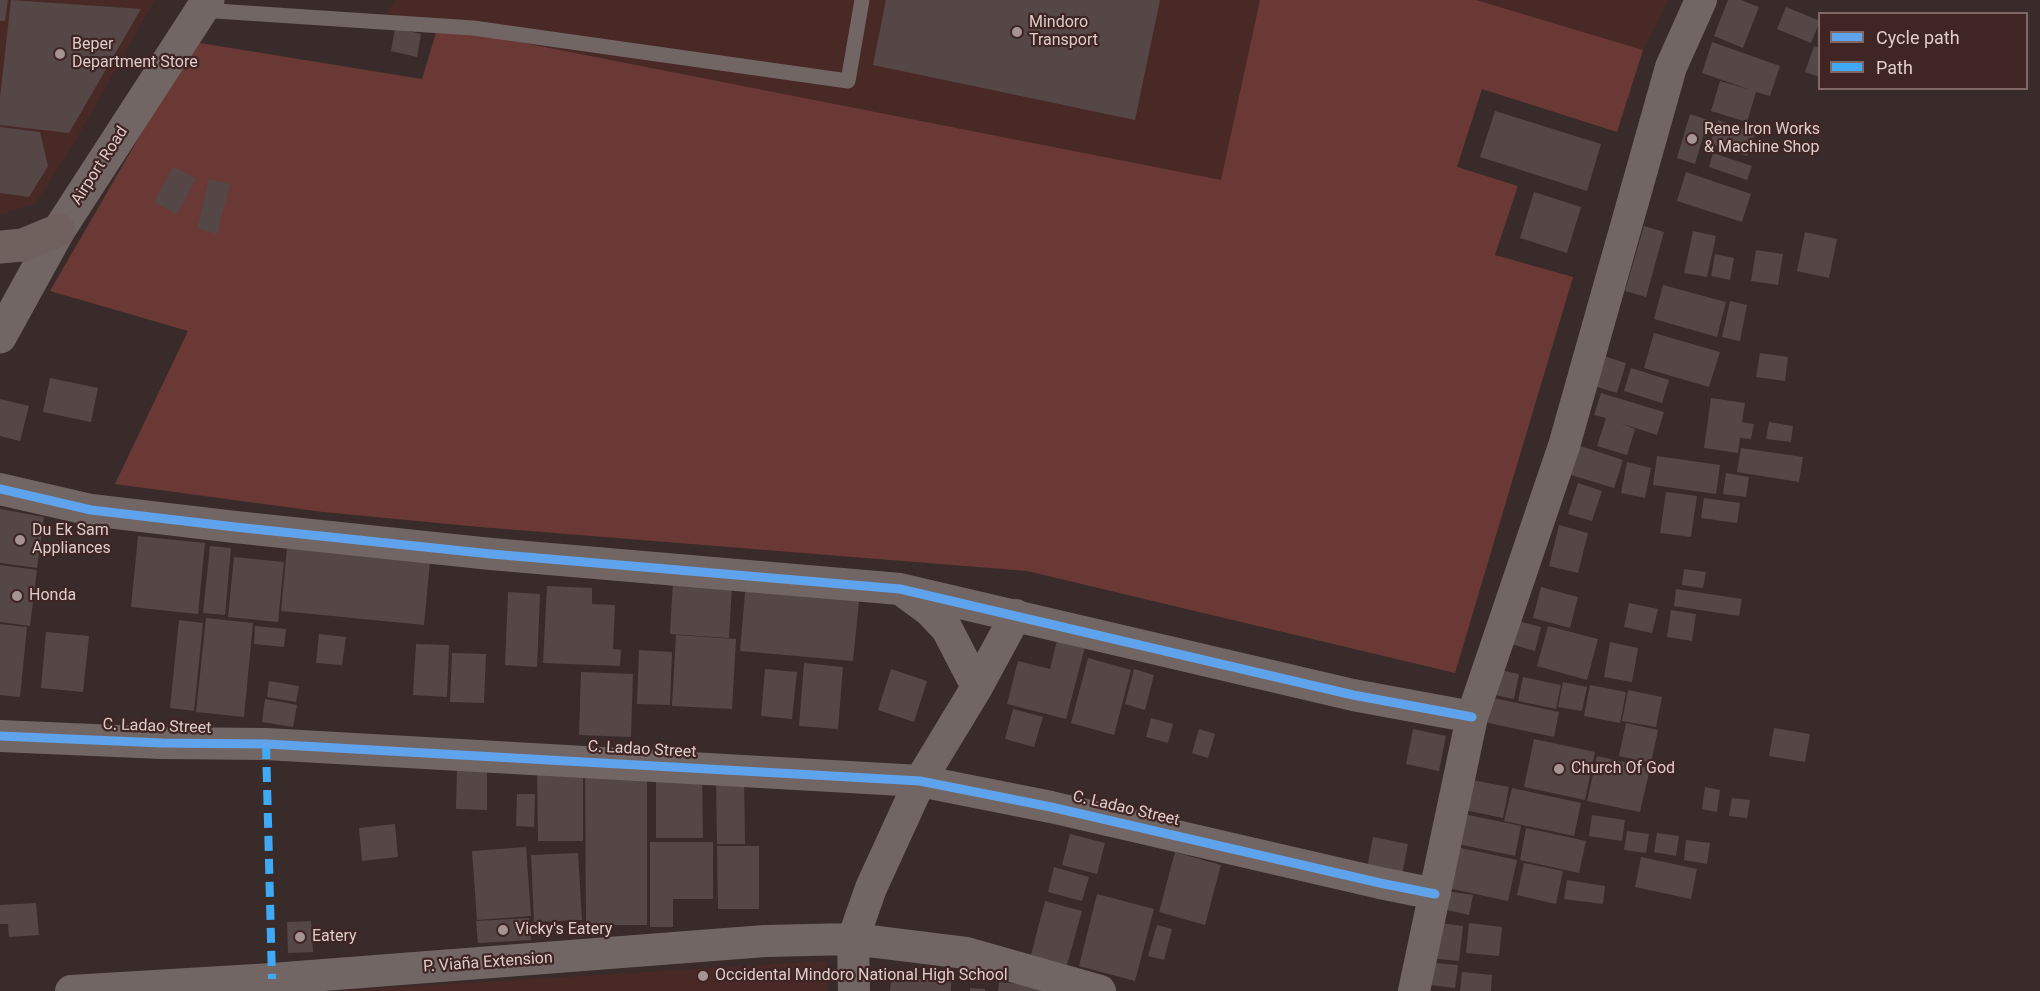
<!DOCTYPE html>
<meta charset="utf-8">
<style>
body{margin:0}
#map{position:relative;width:2040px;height:991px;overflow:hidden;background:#392b29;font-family:Roboto,sans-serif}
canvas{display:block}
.legend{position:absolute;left:1818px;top:12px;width:210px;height:78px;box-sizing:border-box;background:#3f2523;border:2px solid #7f6866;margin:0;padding:8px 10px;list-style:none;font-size:18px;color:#dfcdcb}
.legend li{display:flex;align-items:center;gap:12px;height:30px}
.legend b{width:30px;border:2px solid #7f6866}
</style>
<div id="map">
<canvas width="2040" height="991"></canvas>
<ul class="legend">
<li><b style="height:8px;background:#60a3ed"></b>Cycle path</li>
<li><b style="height:8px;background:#3fa9f5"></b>Path</li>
</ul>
</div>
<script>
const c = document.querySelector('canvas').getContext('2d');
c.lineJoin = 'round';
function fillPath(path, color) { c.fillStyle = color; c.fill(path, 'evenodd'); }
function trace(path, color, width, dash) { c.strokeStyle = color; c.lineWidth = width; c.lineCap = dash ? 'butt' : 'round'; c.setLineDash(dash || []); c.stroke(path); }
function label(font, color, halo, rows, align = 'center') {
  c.font = font + ' Roboto,sans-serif'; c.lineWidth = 4.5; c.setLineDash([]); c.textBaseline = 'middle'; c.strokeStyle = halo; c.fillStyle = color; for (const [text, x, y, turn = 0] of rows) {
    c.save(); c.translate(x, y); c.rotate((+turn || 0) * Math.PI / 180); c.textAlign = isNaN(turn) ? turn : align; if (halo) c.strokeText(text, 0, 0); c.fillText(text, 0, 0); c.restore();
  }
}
fillPath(new Path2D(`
 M0,0H155L77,138L36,203L0,215Z
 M395,0H1260L1221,181L385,15Z
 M1476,0H1669L1643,50Z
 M827,961V991H332Z`), '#492926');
fillPath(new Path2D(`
 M1260,0H1476L1643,50L1617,132L1482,89L1457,167L1518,186L1495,255L1573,277L1455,673L1027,571L480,527L323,512L115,484L188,331L50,291L194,42L422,79L438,26L1221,180Z`), '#6a3935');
fillPath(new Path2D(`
 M0,0H8L5,21H0Z
 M11,0L141,9L69,133L0,125V98Z
 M886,0H1160L1135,120L873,65Z
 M1728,0H1741L1759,7L1743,48L1714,36Z
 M1786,7L1820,21L1811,43L1777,29Z
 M395,28L421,34L417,57L391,51Z
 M1712,42L1780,66L1770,96L1756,92L1747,122L1711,111L1720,81L1751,90L1702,73Z
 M1814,46L1820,48V77L1805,72Z
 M1495,111L1601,144L1587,191L1480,157Z
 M1690,114L1708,120L1695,164L1677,158Z
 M1718,120L1755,133L1747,156L1710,144Z
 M0,127L40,132L48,166L29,197L0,193Z
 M1713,153L1752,166L1747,180L1709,167Z
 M173,167L196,178L177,214L154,202Z
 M1686,172L1751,194L1742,222L1677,201Z
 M209,179L230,184L217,234L197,228Z
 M1534,192L1581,207L1567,253L1520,238Z
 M1644,226L1664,232L1646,297L1625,291Z
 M1693,231L1716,236L1707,277L1684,273Z
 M1805,232L1837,239L1829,278L1797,271Z
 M1756,250L1783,254L1778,285L1751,281Z
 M1715,254L1734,258L1730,280L1711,276Z
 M1663,285L1726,302L1717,337L1654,319Z
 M1730,301L1747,305L1740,341L1722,337Z
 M1654,333L1720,352L1709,387L1644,368Z
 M1760,353L1788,357L1785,381L1756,377Z
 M1600,355L1626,363L1617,393L1591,385Z
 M1631,368L1669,380L1662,403L1624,391Z
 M50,378L98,388L91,422L43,412Z
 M1601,393L1664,412L1657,435L1620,423L1635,429L1627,455L1597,446L1606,418L1594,415Z
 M1711,398L1745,403L1742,422L1754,424L1751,439L1740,438L1738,453L1704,448Z
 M0,399L29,406L20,441L0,436Z
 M1769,422L1793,426L1791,442L1766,439Z
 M1580,446L1623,460L1614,488L1571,475Z
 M1741,448L1803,457L1799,482L1737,472Z
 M1657,456L1720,465L1716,494L1653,485Z
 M1627,462L1651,468L1645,498L1621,493Z
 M1726,473L1749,477L1746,497L1723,494Z
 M1578,483L1602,491L1592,521L1568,514Z
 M1666,492L1697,496L1691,537L1660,533Z
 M1704,498L1740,503L1737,523L1701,518Z
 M0,509L44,517L37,568L0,563Z
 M1559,525L1588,533L1578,573L1549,566Z
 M138,536L205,543L198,614L131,607Z
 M210,546L231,548L225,615L203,613Z
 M287,548L430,562L424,625L281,611Z
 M234,557L284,562L278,622L228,617Z
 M0,565L37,570L30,626L0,622Z
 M1684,569L1706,572L1703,588L1682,585Z
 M673,581L732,585L729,638L670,634Z
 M746,581L860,591L853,661L740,651Z
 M547,586L592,588V604L615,605L613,649L621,650L620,666L543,663Z
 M1541,587L1578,597L1570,628L1533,618Z
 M1676,589L1742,599L1739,616L1674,606Z
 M508,592L540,594L537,667L505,665Z
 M1629,603L1658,609L1652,633L1624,627Z
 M1671,610L1696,614L1692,641L1667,637Z
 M206,618L253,623L244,717L196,712Z
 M1510,619L1541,627L1535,651L1504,642Z
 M179,620L203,623L194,711L170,708Z
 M0,624L27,627L20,697L0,695Z
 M255,626L286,629L284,647L254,644Z
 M1548,626L1598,639L1587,680L1537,666Z
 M46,632L89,636L83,692L41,688Z
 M319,634L346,637L342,665L316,663Z
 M676,635L736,639L732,709L672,706Z
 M1057,640L1085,647L1066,719L1007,704L1018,661L1050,669Z
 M1610,642L1638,648L1632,682L1604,677Z
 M416,644L449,645L447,697L413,695Z
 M639,650L672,652L670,705L637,704Z
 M452,653L486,654L484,703L450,702Z
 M1088,658L1131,670L1114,735L1071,723Z
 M804,663L843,667L838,729L799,726Z
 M1490,668L1519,674L1514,699L1485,693Z
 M765,669L797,672L792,719L761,716Z
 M891,669L927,681L914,722L878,710Z
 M1134,669L1154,675L1145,710L1125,704Z
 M581,672L633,674L631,737L579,735Z
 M1523,677L1561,685L1556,709L1518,701Z
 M269,681L299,686L296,702L267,697Z
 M1563,682L1587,687L1582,711L1558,707Z
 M1590,685L1626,692L1620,723L1584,716Z
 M1628,690L1662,697L1656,727L1622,721Z
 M1484,696L1559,712L1554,737L1479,721Z
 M265,699L297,705L293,727L262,722Z
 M1013,709L1043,717L1034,747L1005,739Z
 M1151,718L1173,724L1168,743L1146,737Z
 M1626,723L1658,730L1651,763L1619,756Z
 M1774,728L1810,734L1805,762L1769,756Z
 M1199,729L1215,734L1208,758L1192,753Z
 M1413,729L1446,736L1439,771L1406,764Z
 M1534,739L1595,752L1585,800L1524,787Z
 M1597,756L1650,768L1640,812L1587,801Z
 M583,765V841H538L537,766Z
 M585,766H647V925H612V928L586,929Z
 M457,769L487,770V810L456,809Z
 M702,771L703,838H656V772Z
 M716,778H744L745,844H717Z
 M1467,779L1509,787L1503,818L1460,809Z
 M1705,787L1720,790L1717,812L1702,809Z
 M1512,788L1581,803L1574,836L1504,821Z
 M517,794H535L534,827L516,826Z
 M1732,798L1750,800L1747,818L1729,816Z
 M1459,813L1521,826L1515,856L1453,843Z
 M1592,815L1625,820L1622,841L1589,836Z
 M395,824L398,857L362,861L359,828Z
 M1526,828L1586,841L1579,873L1520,860Z
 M1627,831L1649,834L1646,853L1624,850Z
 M1657,833L1679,836L1676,856L1654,852Z
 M1070,834L1105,843L1097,874L1062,865Z
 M1373,837L1408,844L1401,880L1366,873Z
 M1686,840L1710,843L1707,864L1684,860Z
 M650,842H713V899H673V927H650Z
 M717,846H759V909H718Z
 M1452,846L1517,860L1508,901L1443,887Z
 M526,847L531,916L477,920L472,851Z
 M1175,852L1221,865L1205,925L1159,912Z
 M578,853L582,920L534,922L531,855Z
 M1641,857L1697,869L1691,899L1635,887Z
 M1524,863L1563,871L1556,904L1517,895Z
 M1054,867L1089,877L1082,901L1048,892Z
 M1567,880L1605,886L1603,904L1564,899Z
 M1446,891L1473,895L1469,915L1443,909Z
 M1097,894L1154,909L1135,981L1079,966Z
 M1045,901L1082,911L1067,965L1031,955Z
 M36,903L39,935L9,937L8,924H0V905Z
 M529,918L531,940L478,943L476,921Z
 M311,921L313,952L288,953L287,922Z
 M1432,922L1463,926L1459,961L1429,958Z
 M1469,923L1502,927L1499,956L1466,953Z
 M1157,925L1172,929L1164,960L1148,956Z
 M1433,963L1458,965L1455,988L1431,985Z
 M1462,972L1492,975L1491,991H1460Z
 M891,978L951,980V991H890Z
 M999,982L1049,987V991H998Z
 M970,988L985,989V991H970Z`), '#544746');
trace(new Path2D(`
 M201,10L473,28L848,81L862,0`), '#726665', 15);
trace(new Path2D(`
 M0,489L91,510L235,527L491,554L900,589L1353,695L1472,717
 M907,594L929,610L947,629L977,687
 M0,736L162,743L266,744L920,781L1051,807L1380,883L1435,894
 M71,991L272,979L765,941L853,939L966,953L1100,991
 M854,991L853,939L871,888L920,781L977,687L1016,615
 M1414,991L1472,717L1564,446L1671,67L1701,0`), '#726665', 32);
trace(new Path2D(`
 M0,337L59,230L208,0`), '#726665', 33);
trace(new Path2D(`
 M0,247L23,245L59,230`), '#70605e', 33);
trace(new Path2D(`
 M266,744L272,979`), '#3fa9f5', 8, [15, 8]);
trace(new Path2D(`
 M0,489L91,510L235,527L491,554L900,589L1353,695L1472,717
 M0,736L162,743L266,744L920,781L1051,807L1380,883L1435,894`), '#60a3ed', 9);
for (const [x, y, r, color] of [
 [1017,32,6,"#a59492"],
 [60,54,6,"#a59492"],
 [1692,139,6,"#a59492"],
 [20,540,6,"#a59492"],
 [17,596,6,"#a59492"],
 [1559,769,6,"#a59492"],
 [503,930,6,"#a59492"],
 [300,937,6,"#a59492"],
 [703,976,6,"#a59492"]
]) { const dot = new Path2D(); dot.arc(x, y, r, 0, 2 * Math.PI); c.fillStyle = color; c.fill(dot); trace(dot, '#3f2523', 2); }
label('16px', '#dfcdcb', '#3f2523', [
 ["Mindoro",1029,23],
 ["Transport",1029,41],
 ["Beper",72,45],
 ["Department Store",72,63],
 ["Rene Iron Works",1704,130],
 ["& Machine Shop",1704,148],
 ["Du Ek Sam",32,531],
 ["Appliances",32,549],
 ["Honda",29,596],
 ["Church Of God",1571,769],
 ["Vicky's Eatery",515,930],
 ["Eatery",312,937],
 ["Occidental Mindoro National High School",715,976]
], 'left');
label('16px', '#dfcdcb', '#3f2523', [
 ["Airport Road",100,166,-57],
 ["C. Ladao Street",157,727,2],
 ["C. Ladao Street",642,750,3],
 ["C. Ladao Street",1126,809,13],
 ["P. Viaña Extension",488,963,-4]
]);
</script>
